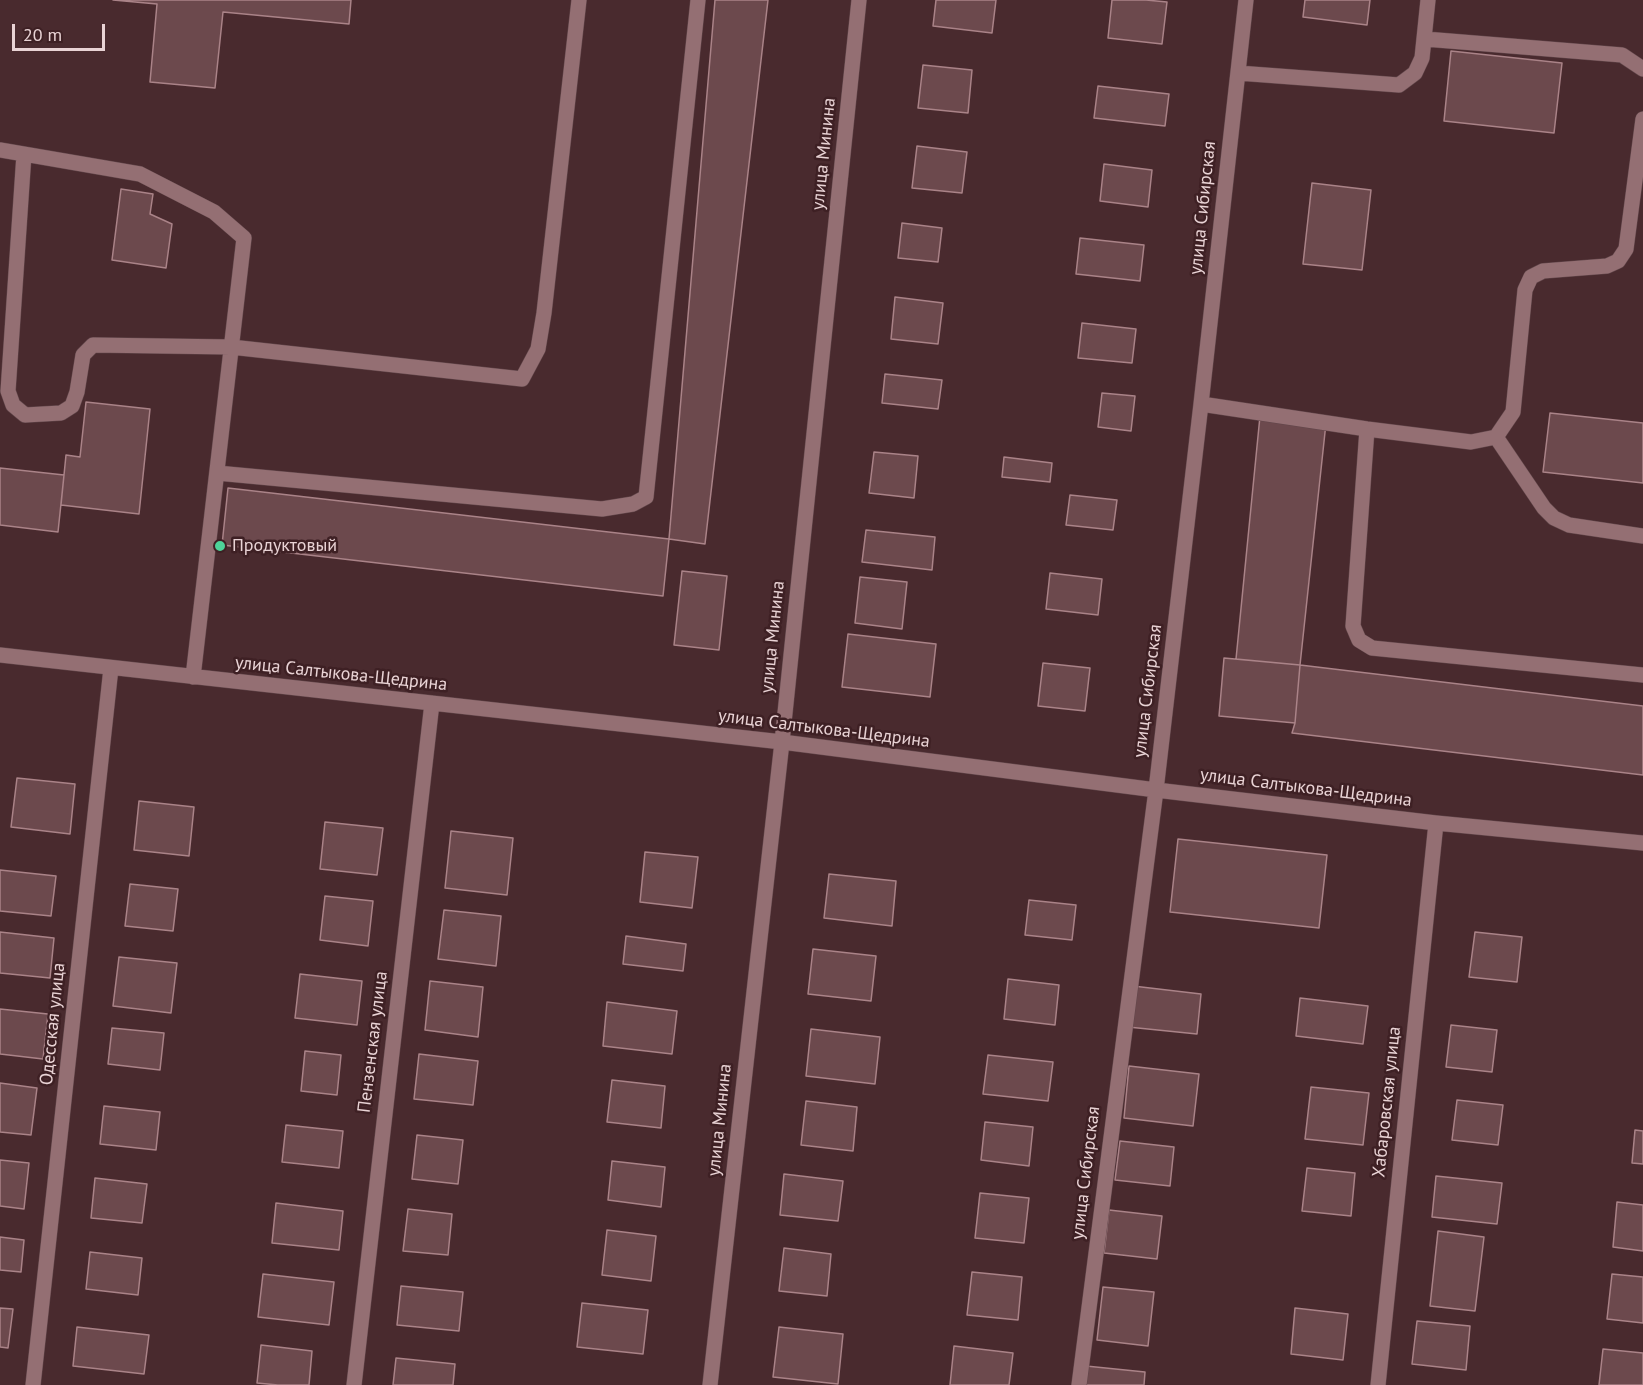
<!DOCTYPE html>
<meta charset="utf-8">
<style>
body{margin:0}
#map{position:relative;width:1643px;height:1385px;overflow:hidden;background:#492a2e;font-family:"PT Sans",sans-serif}
canvas{display:block}
.scale{position:absolute;left:12px;top:24px;width:93px;height:27px;box-sizing:border-box;border:3px solid #e9d3d5;border-top:0;padding-left:8px;font-size:18px;line-height:21px;white-space:nowrap;color:#e9d3d5;-webkit-text-stroke:4px #3e2024;paint-order:stroke}
</style>
<div id="map">
<canvas width="1643" height="1385"></canvas>
<div class="scale">20 m</div>
</div>
<script>
const c = document.querySelector('canvas').getContext('2d');
c.lineJoin = 'round';
function fillPath(path, color) { c.fillStyle = color; c.fill(path, 'evenodd'); }
function trace(path, color, width, dash) { c.strokeStyle = color; c.lineWidth = width; c.lineCap = dash ? 'butt' : 'round'; c.setLineDash(dash || []); c.stroke(path); }
function label(font, color, halo, rows, align = 'center') {
  c.font = font + ' "PT Sans",sans-serif'; c.lineWidth = 5; c.setLineDash([]); c.textBaseline = 'middle'; c.strokeStyle = halo; c.fillStyle = color; for (const [text, x, y, turn = 0] of rows) {
    c.save(); c.translate(x, y); c.rotate((+turn || 0) * Math.PI / 180); c.textAlign = isNaN(turn) ? turn : align; if (halo) c.strokeText(text, 0, 0); c.fillText(text, 0, 0); c.restore();
  }
}
const building = new Path2D(`
 M113,0H351L349,24L223,12L215,88L150,82L157,4Z
 M715,0H768L705,544L669,539Z
 M936,0H996L992,33L933,26Z
 M1112,0H1146L1167,2L1162,44L1108,38Z
 M1305,0H1370L1367,25L1303,17Z
 M1451,51L1562,63L1554,133L1444,121Z
 M923,65L972,70L968,113L918,108Z
 M1098,86L1169,94L1165,126L1094,118Z
 M917,146L967,152L962,193L912,188Z
 M1104,164L1152,170L1148,207L1100,201Z
 M1312,183L1371,190L1362,270L1303,264Z
 M121,189L153,194L150,214L172,224L166,268L112,260Z
 M902,223L942,228L938,262L898,258Z
 M1080,238L1144,245L1140,281L1076,274Z
 M895,297L943,303L938,344L891,339Z
 M1082,323L1136,329L1132,363L1078,358Z
 M885,374L942,380L938,409L882,403Z
 M1102,393L1135,396L1131,431L1098,427Z
 M86,402L150,409L139,514L61,505L66,455L80,457Z
 M1550,413L1643,423V483L1543,472Z
 M1260,416L1326,423L1300,665L1236,659Z
 M874,452L918,456L914,498L869,493Z
 M1004,457L1052,463L1050,482L1002,477Z
 M0,468L64,475L58,532L0,525Z
 M228,488L669,539L663,596L222,545Z
 M1070,495L1117,500L1113,530L1066,525Z
 M866,530L935,537L932,570L862,562Z
 M682,571L727,576L719,650L674,645Z
 M1050,573L1102,579L1098,615L1046,609Z
 M860,577L907,582L902,629L855,623Z
 M848,634L936,644L930,697L842,687Z
 M1224,658L1300,665L1295,723L1219,716Z
 M1043,663L1090,668L1085,711L1038,706Z
 M1300,665L1643,706V775L1292,733L1295,723Z
 M17,778L75,784L70,834L11,827Z
 M139,801L194,807L189,856L134,850Z
 M325,822L383,828L377,875L320,869Z
 M451,831L513,838L507,895L445,888Z
 M1178,839L1327,855L1319,928L1170,912Z
 M645,852L698,857L692,908L640,902Z
 M0,870L56,876L51,916L0,911Z
 M829,874L896,881L892,926L824,918Z
 M130,884L178,889L173,931L125,926Z
 M325,896L373,901L368,946L320,940Z
 M1029,900L1076,905L1072,940L1025,935Z
 M444,910L501,916L496,966L438,959Z
 M0,932L54,938L50,978L0,973Z
 M1475,932L1522,937L1517,982L1469,977Z
 M626,936L686,944L683,971L623,964Z
 M813,949L876,956L871,1001L808,994Z
 M119,957L177,963L171,1013L113,1006Z
 M300,974L362,981L357,1025L295,1018Z
 M1008,979L1059,985L1055,1025L1004,1019Z
 M430,981L483,987L478,1037L425,1030Z
 M1133,986L1201,994L1197,1034L1128,1027Z
 M1300,998L1368,1006L1363,1044L1296,1036Z
 M607,1002L677,1011L672,1054L603,1046Z
 M0,1009L48,1014L43,1059L0,1054Z
 M1451,1025L1497,1030L1492,1072L1446,1067Z
 M112,1028L164,1033L160,1070L108,1064Z
 M811,1029L880,1037L875,1084L806,1076Z
 M305,1051L341,1055L337,1095L301,1091Z
 M419,1054L478,1061L473,1105L414,1099Z
 M988,1055L1053,1062L1048,1101L983,1094Z
 M1129,1066L1199,1074L1193,1126L1124,1118Z
 M612,1080L665,1086L661,1128L607,1122Z
 M0,1083L37,1088L31,1135L0,1132Z
 M1311,1087L1369,1093L1363,1145L1305,1139Z
 M1457,1100L1503,1105L1498,1145L1452,1140Z
 M806,1101L857,1107L853,1151L801,1145Z
 M104,1106L160,1112L156,1150L100,1144Z
 M985,1122L1033,1127L1029,1166L981,1160Z
 M286,1125L343,1131L339,1168L282,1162Z
 M1635,1130L1643,1131V1164L1632,1163Z
 M417,1135L463,1140L458,1184L412,1179Z
 M1120,1141L1174,1147L1170,1186L1115,1180Z
 M0,1160L29,1163L24,1209L0,1206Z
 M612,1161L665,1167L661,1207L608,1200Z
 M1307,1168L1355,1173L1351,1216L1302,1211Z
 M784,1174L843,1181L838,1221L780,1215Z
 M1436,1176L1502,1183L1497,1224L1432,1217Z
 M95,1178L147,1184L142,1223L91,1218Z
 M980,1193L1029,1198L1024,1243L975,1238Z
 M1617,1202L1643,1205V1251L1613,1247Z
 M276,1203L343,1211L339,1250L272,1243Z
 M408,1209L452,1214L448,1255L403,1251Z
 M1109,1210L1162,1216L1157,1259L1104,1253Z
 M607,1230L656,1236L651,1281L602,1275Z
 M1438,1231L1484,1237L1475,1311L1430,1306Z
 M0,1237L24,1240L21,1272L0,1270Z
 M784,1248L831,1254L827,1296L779,1291Z
 M90,1252L142,1258L138,1295L86,1289Z
 M972,1272L1022,1277L1018,1320L967,1315Z
 M263,1274L334,1282L329,1325L258,1317Z
 M1612,1274L1643,1277V1323L1607,1319Z
 M401,1286L463,1292L459,1331L397,1325Z
 M1103,1287L1154,1292L1148,1346L1097,1340Z
 M582,1303L648,1310L643,1354L577,1347Z
 M0,1308L13,1309L8,1348L0,1347Z
 M1295,1308L1348,1314L1343,1360L1291,1354Z
 M1417,1321L1470,1326L1466,1370L1412,1364Z
 M77,1327L149,1335L144,1374L73,1366Z
 M779,1327L843,1334L838,1384L773,1377Z
 M261,1345L312,1351L309,1385H278L257,1383Z
 M954,1346L1013,1353L1009,1385H950Z
 M1603,1349L1643,1353V1385H1599Z
 M396,1358L455,1364L453,1385H393Z
 M1086,1366L1145,1372L1144,1385H1084Z`);
fillPath(building, '#6c494d');
trace(building, '#aa8388', 1.5);
const minor = new Path2D(`
 M1425,39L1622,55L1643,69
 M1238,73L1399,85L1415,73L1422,58L1428,0
 M0,150L140,174L214,212L244,238L193,677
 M24,154L8,391L13,405L25,415L61,413L72,406L77,392L83,355L93,345L231,347L522,379L538,349L544,313L579,0
 M1201,404L1367,429L1471,442L1496,437L1513,412L1525,290L1531,277L1543,271L1607,266L1618,261L1626,249L1643,119
 M1367,429L1353,626L1359,640L1372,648L1643,675
 M1496,437L1544,508L1554,518L1569,525L1643,536
 M217,473L602,509L633,504L646,497L698,0
 M0,655L782,742L1156,790L1436,823L1643,843
 M33,1385L111,668
 M354,1385L432,703
 M710,1385L782,742L859,0
 M1079,1385L1156,790L1201,404L1246,0
 M1378,1385L1436,823`);
trace(minor, '#62474b', 16);
trace(minor, '#946f73', 15);
for (const [x, y, r, color] of [
 [220,546,6,"#4ed399"]
]) { const dot = new Path2D(); dot.arc(x, y, r, 0, 2 * Math.PI); c.fillStyle = color; c.fill(dot); trace(dot, '#3e2024', 2); }
label('18px', '#e9d3d5', '#3e2024', [
 ["улица Минина",824,154,-84],
 ["улица Сибирская",1203,208,-84],
 ["улица Минина",773,637,-84],
 ["улица Салтыкова-Щедрина",341,674,6],
 ["улица Сибирская",1148,691,-83],
 ["улица Салтыкова-Щедрина",824,729,7],
 ["улица Салтыкова-Щедрина",1306,788,7],
 ["Одесская улица",53,1024,-84],
 ["Пензенская улица",373,1042,-83],
 ["Хабаровская улица",1387,1102,-84],
 ["улица Минина",720,1120,-84],
 ["улица Сибирская",1086,1173,-83]
]);
label('18px', '#e9d3d5', '#3e2024', [
 ["Продуктовый",232,546]
], 'left');
</script>
